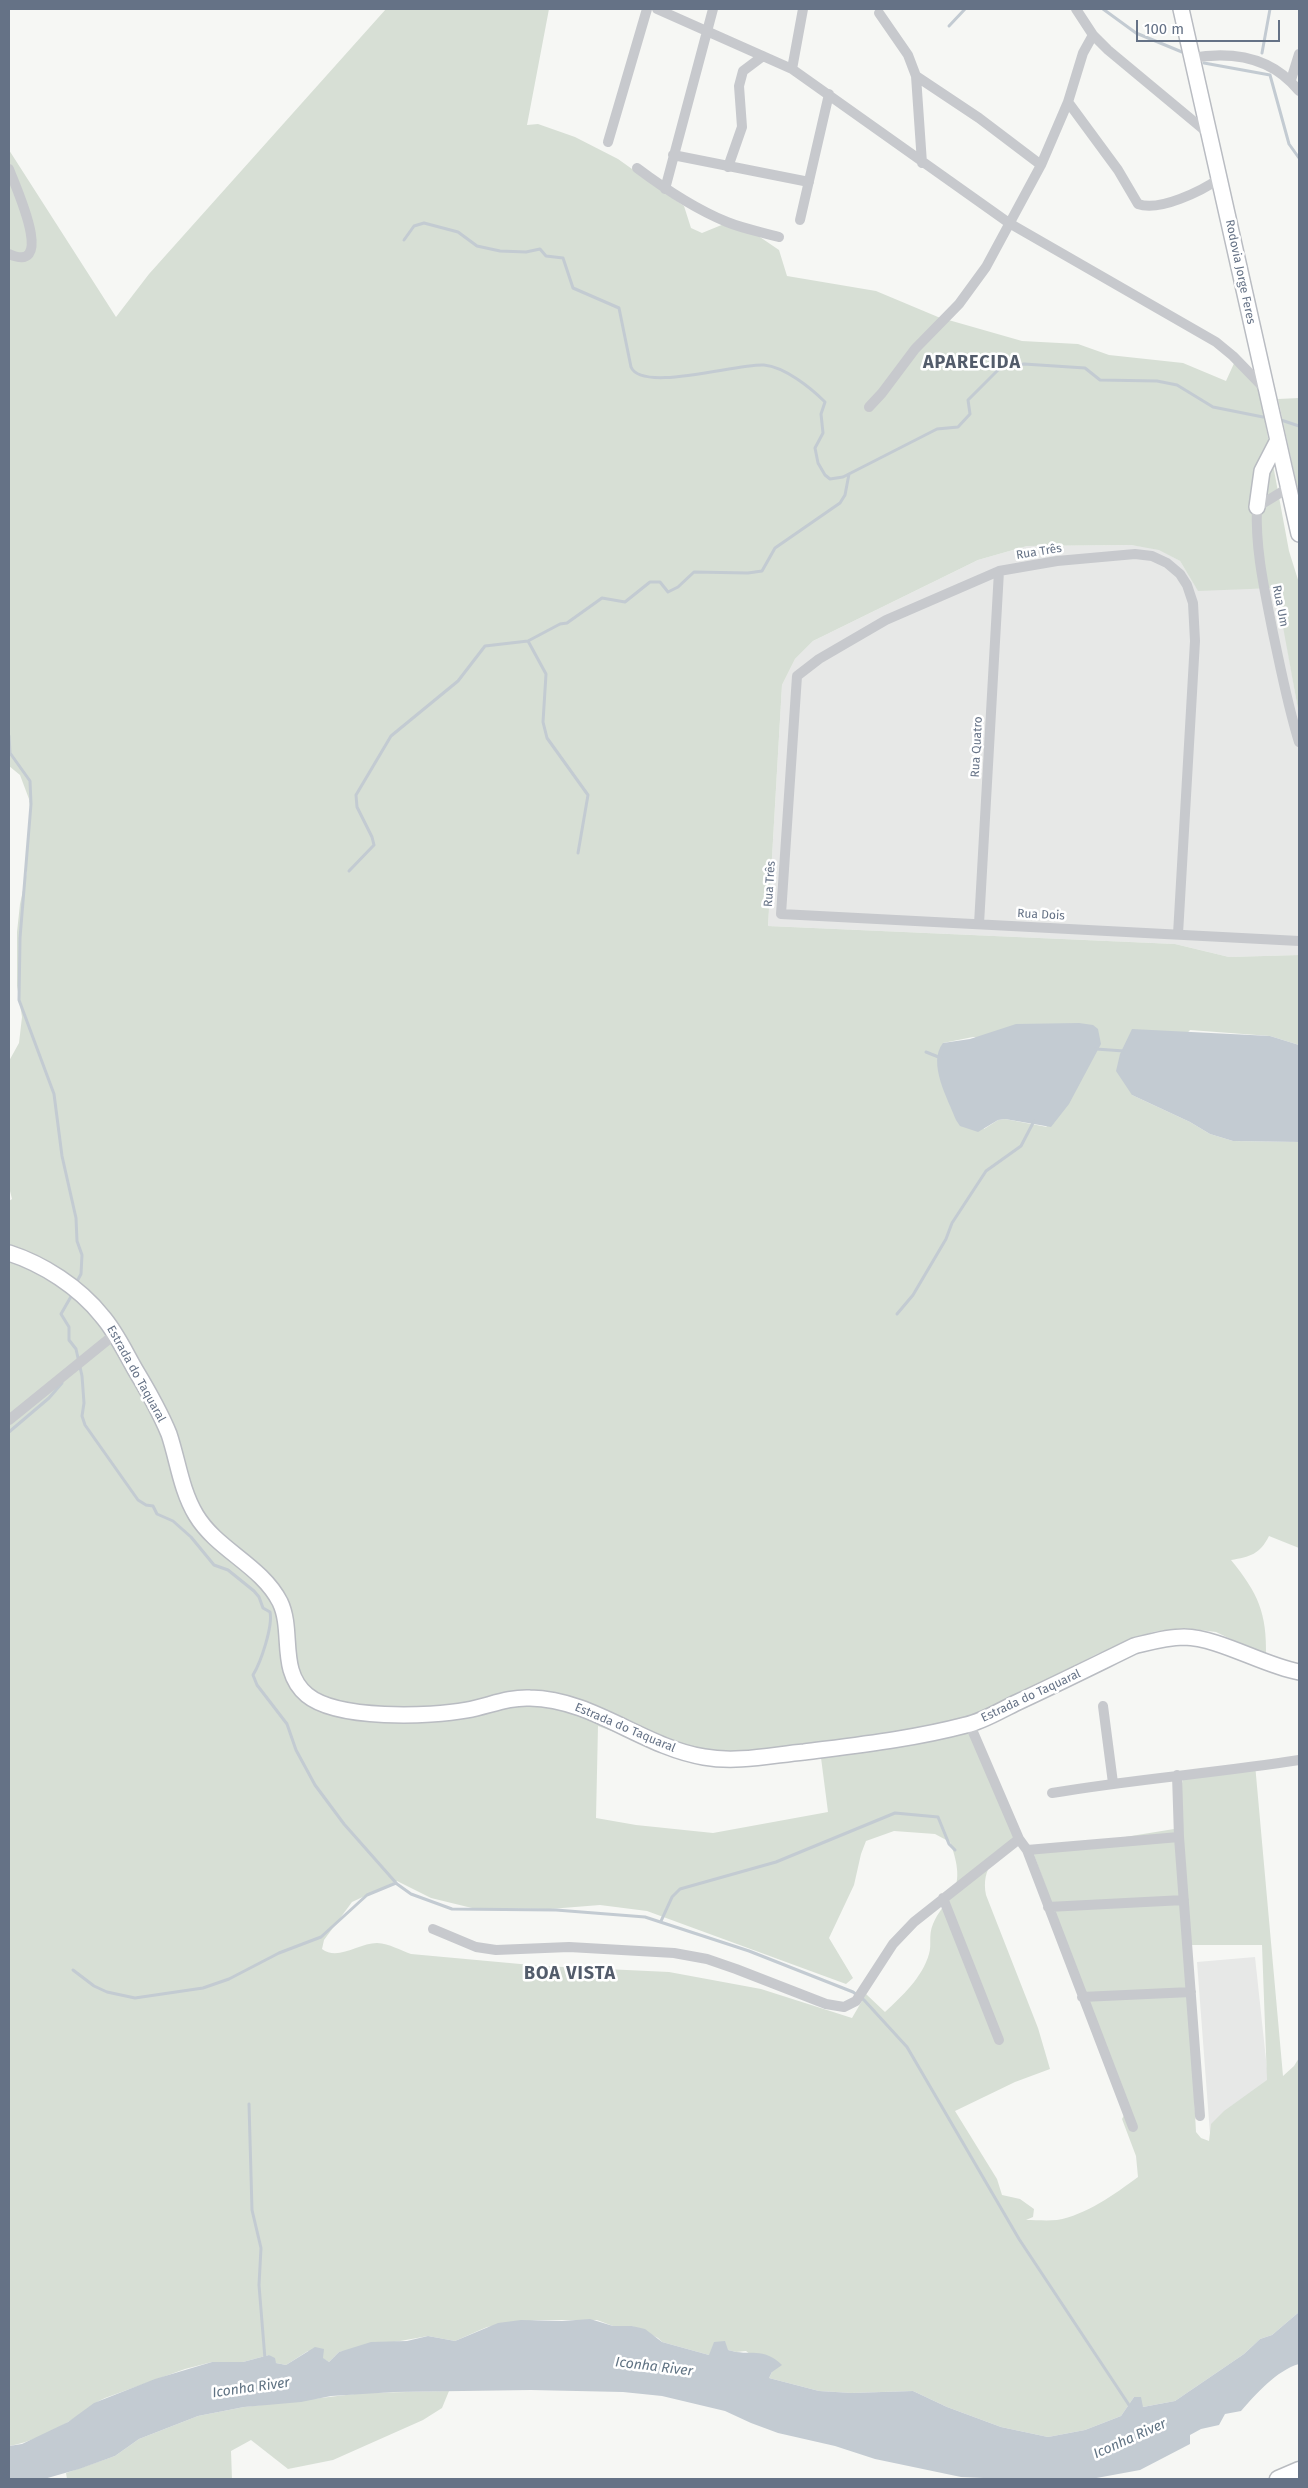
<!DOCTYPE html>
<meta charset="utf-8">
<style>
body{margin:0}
#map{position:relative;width:1308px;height:2488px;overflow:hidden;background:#f6f7f4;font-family:"Fira Sans",sans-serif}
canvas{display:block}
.frame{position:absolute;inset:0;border:10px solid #657286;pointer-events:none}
.scale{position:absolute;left:1136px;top:20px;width:144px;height:22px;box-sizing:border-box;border:2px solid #657286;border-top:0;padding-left:6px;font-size:15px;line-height:18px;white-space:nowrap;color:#657286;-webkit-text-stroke:4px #fff;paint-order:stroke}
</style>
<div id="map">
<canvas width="1308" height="2488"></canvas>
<div class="frame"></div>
<div class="scale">100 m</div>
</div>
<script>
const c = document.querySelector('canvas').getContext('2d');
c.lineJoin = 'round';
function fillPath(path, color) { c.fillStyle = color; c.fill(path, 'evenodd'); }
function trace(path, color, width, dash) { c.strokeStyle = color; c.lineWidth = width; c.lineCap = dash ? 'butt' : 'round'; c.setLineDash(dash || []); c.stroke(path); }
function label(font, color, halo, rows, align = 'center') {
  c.font = font + ' "Fira Sans",sans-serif'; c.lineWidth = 5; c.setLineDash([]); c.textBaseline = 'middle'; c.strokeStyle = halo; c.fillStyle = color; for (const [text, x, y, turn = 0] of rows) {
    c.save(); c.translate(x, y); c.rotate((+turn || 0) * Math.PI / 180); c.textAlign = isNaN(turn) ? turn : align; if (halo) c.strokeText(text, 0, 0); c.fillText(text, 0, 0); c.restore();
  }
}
fillPath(new Path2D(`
 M1131,545L1159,549L1180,561L1198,590L1277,588L1299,715V955L1229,957L1175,944L768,926L782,685L795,659L813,641L978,560L1027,546Z
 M1255,1957L1271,2106L1210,2134L1197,1962Z`), '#e7e8e7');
fillPath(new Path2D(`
 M386,9H549L527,125L538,124L575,137L618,159L684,206L691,228L702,233L724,224L754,233L779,250L787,276L876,291L938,317L1022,341L1078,344L1109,355L1183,363L1226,381L1236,359L1256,373L1289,551L1299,583V715L1276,588L1198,591L1180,561L1159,550L1131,545L1027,546L978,560L813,641L795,659L782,685L768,926L1175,944L1229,957L1299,955V1045L1270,1036L1190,1030L1132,1095L1190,1122L1210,1134L1233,1141L1299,1142V1548L1269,1536C1260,1554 1250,1557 1231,1560C1258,1593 1267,1613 1266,1656L1216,1632L1184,1628L1153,1632L1097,1654L972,1718L1016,1840C996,1857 981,1867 986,1895L1038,2028L1050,2069L1015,2082L955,2111L997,2179L1002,2195L1020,2199L1034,2209L1033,2217L1026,2220C1035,2220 1047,2221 1057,2220C1086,2215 1115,2194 1138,2177L1136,2156L1122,2119L1127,2110L1033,1852L1174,1829L1184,1772L1255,1764L1283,2076L1294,2066L1299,2058V2312L1272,2335L1260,2339L1244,2354L1175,2401L1143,2407L1134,2397L1121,2416L1085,2430L1048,2437L1001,2427L947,2407L913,2391L852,2393L819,2391L769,2378L772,2372L746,2351L736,2352L728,2350L709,2355L662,2342L658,2338L632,2326H613L597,2320H537L487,2327L455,2341L428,2336L339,2352L329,2362L308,2351L286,2365L276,2363L269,2355L243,2362H212L185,2369L105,2398C91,2404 81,2415 68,2422C51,2432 28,2443 9,2446V1201L12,1199L9,1187V1061L19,1043L22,1017L17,986V932L20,904L27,872V840L31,816L29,799L20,775L9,766V150L116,317L149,274ZM973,1037H975L1047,1127L1005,1119L998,1120L984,1129L943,1043ZM598,1726L707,1766L820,1750L828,1812L713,1833L636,1825L596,1818ZM894,1831L935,1834L950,1842C956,1858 962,1879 952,1894C945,1905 938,1912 933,1924C928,1936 932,1944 929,1954C922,1978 902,1996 885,2012L866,1994L852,2018L761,1989L669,1972L542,1966L411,1954C400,1950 390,1944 377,1943C359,1943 338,1961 322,1949L324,1940L352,1902L397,1881L431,1898L472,1908L550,1909L600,1905L647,1911L846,1984L853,1978L829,1938L854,1885L861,1854L866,1841ZM1186,1945H1262L1267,2080L1224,2111L1211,2124L1209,2141L1201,2138L1196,2132Z
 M1299,398V495L1278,399Z
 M449,2391L442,2408L423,2420L333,2460L288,2469L251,2440L231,2451L232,2479H67L66,2473L115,2456L139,2439L198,2416L244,2407L363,2393Z`), '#d7dfd5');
fillPath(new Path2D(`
 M1079,1023L1093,1025L1098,1029L1101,1044L1069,1104L1051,1127L1005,1119L998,1120L978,1132L960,1126L956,1120C948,1099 927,1063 943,1043L970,1039L1016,1024Z
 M1132,1029L1270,1036L1299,1045V1142L1233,1141L1210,1134L1190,1122L1132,1095L1116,1071L1120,1054Z
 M1299,2312V2364C1277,2370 1255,2395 1241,2411L1225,2414L1219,2425L1201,2429L1190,2435V2444L1140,2470L1091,2479H1006L961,2477L875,2459L835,2446L778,2433L751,2423L725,2411L662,2396L623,2392L531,2390L394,2392L331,2396L301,2402L244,2407L198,2416L139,2439L115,2456L79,2469L44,2479H9V2446L22,2444L68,2422L94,2403L155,2379L212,2362H243L269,2355L275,2358L276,2363L286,2365L315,2347L324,2349L323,2358L329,2362L339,2352L371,2342L407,2341L428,2336L455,2341L498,2323L521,2320L562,2321L590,2319L613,2326H632L645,2329L662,2342L709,2355L714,2342L725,2341L728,2350C750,2357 763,2346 782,2365L772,2372L769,2378L819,2391L852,2393L913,2391L947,2407L1001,2427L1048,2437L1085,2430L1121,2416L1134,2397H1141L1143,2407L1175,2401L1244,2354L1260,2339L1272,2335Z`), '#c3cbd2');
trace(new Path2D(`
 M1103,9L1136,33L1182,52
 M949,26L965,9
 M1262,53L1270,9
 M1204,63L1270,75L1289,144L1299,158
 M404,240L414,226L424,223L458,232L477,246L500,251L526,252L540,249L546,256L563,258L573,288L619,308L631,367C642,393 738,363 764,365C785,367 811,388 825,402L821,414L823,433L815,448L818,463L825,475L830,479L843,477L937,429L958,427L970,414L968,400L999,369L1024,364L1085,368L1100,380L1157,381L1177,385L1213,407L1263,417
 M1281,420L1299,426
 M528,641L546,674L543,722L547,738L588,795L578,853
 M9,736L10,753L30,781L31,804L20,938L19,1000L54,1094L62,1156L76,1218L77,1241L82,1255L81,1274L75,1285
 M349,871L374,845L372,837L357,807L356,795L391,736L458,681L485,646L528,641L560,624L567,623L602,598L625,602L650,582H660L668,592L678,587L694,572L748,573L762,571L775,548L840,503L845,495L849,474
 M1096,1049L1124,1051
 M926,1052L941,1058
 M73,1293L61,1314L69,1327V1340L76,1349L82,1376L84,1403L82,1416L85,1425L138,1500L146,1505L153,1506L157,1514L173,1521L191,1537L214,1565L228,1570L254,1591L259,1597L263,1608L270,1612C273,1626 261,1662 253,1675L257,1685L287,1724L296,1750L315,1785L344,1824L397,1884L411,1894L452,1909L556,1910L645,1917L749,1951L853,1992L864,2000L907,2047L1019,2239L1131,2408
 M897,1314L913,1295L946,1239L952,1223L986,1171L1021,1146L1034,1121
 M9,1432L49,1398L62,1383
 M661,1921L672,1897L680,1889L776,1862L895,1813L938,1817L949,1844L955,1850
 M73,1970L94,1986L107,1992L135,1998L203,1988L229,1979L279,1953L321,1937L367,1895L396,1883
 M249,2104L252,2210L261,2248L259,2285L265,2359`), '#c3cbd2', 3);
const secondary = new Path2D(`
 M1181,9L1299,534
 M1257,507L1262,471L1277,442
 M9,1253C43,1264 79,1287 102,1316C116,1332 125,1352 136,1371C148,1391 160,1412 169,1434C178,1461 181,1490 196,1515C217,1550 261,1565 280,1602C294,1631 278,1671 307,1695C337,1720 430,1717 467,1710C489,1706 508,1697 530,1698C593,1699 643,1747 704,1757C737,1763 772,1755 804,1752C858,1745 913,1739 966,1725C984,1721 1001,1710 1018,1702C1057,1684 1095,1665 1134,1646C1150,1642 1166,1637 1184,1637C1220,1638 1262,1665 1299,1672`);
const primary = new Path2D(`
 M1278,2479L1299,2470`);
trace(secondary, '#b9bcc2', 18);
trace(primary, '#b9bcc0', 19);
trace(new Path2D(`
 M657,9L792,69L1009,223L1216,342L1233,356L1265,389
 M1076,9L1093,35L1108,50L1209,134
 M879,13L908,55L916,76L979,118L1041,165
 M1191,58C1232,51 1272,57 1299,91
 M792,69L803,9
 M916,76L922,163
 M1291,80L1299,54
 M1068,102L1118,170L1138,204C1159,212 1202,191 1220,178
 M608,142L647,9
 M673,155L809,182
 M728,167L742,127L739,86L743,71L763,56
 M637,168C665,189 695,209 727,222C744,229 762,232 779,237
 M9,169C13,181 58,276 9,254
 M665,189L713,9
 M800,220L829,94
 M869,407L882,393L915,349L959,304L986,267L1041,165L1068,102L1083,53L1093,35
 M1288,488L1257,507C1255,550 1265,592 1273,633C1281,670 1288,707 1299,742
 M979,924L999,571
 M1178,934L1195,641L1193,603L1187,585L1180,574L1167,563L1152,556L1135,554L1057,561L999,571L886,620L819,659L797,676L781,914L1299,941
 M9,1420L115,1334
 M1103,1706L1113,1783
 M970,1725L1019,1839L1027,1850L1133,2127
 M1177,1775L1179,1837L1200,2116
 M1052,1793C1134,1779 1217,1773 1299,1760
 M1027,1850L1179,1837
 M943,1898L999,2040
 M1048,1907L1184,1900
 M433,1929L476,1947L496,1950L569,1947L674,1953L707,1959L736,1969L826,2004L844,2007L856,2001L893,1944L914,1922L1019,1839
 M1082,1997L1191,1992`), '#c7c9cd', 10);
trace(secondary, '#fff', 15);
trace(primary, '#fff', 16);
label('12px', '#657286', '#fff', [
 ["Rodovia Jorge Feres",1240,272,78],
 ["Rua Três",1039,552,-9],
 ["Rua Um",1280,606,79],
 ["Rua Quatro",977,747,-87],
 ["Rua Três",770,884,-86],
 ["Rua Dois",1041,915,3],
 ["Estrada do Taquaral",136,1374,61],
 ["Estrada do Taquaral",1031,1696,-25],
 ["Estrada do Taquaral",625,1728,23]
]);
label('italic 14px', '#607383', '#fff', [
 ["Iconha River",654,2367,7],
 ["Iconha River",251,2388,-8],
 ["Iconha River",1130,2439,-24]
]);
c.letterSpacing = '1px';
label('bold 18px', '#535c6b', '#fff', [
 ["APARECIDA",972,363],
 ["BOA VISTA",570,1974]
]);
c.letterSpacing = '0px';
</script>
